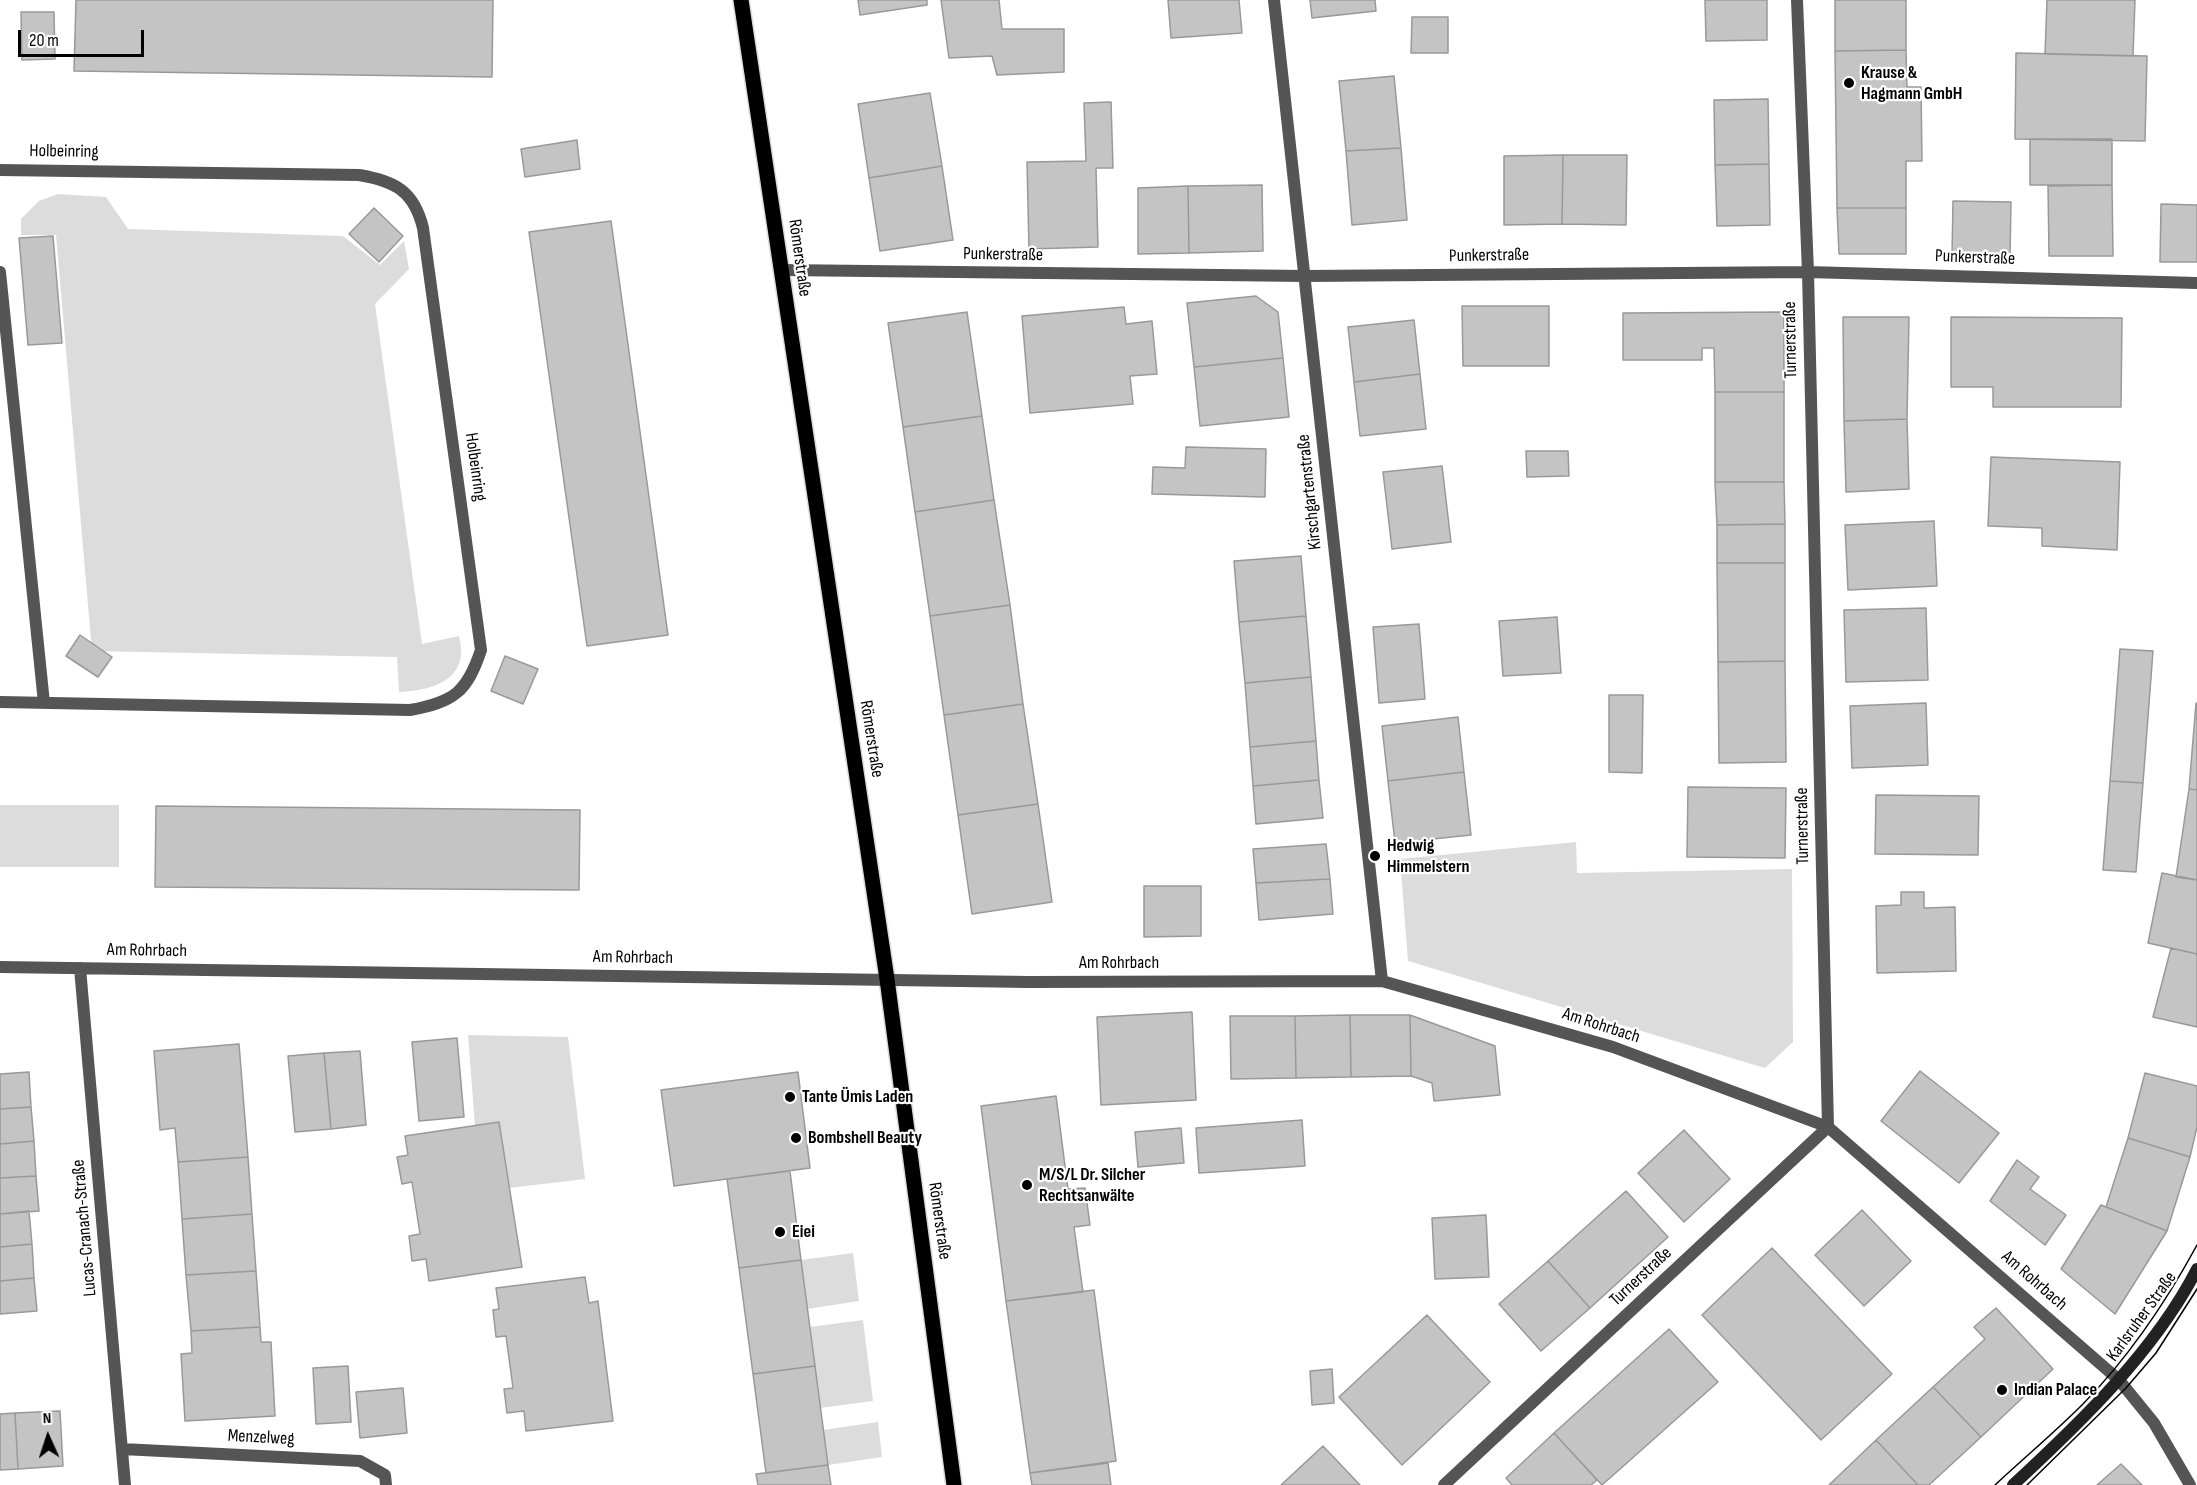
<!DOCTYPE html>
<meta charset="utf-8">
<style>
body{margin:0}
#map{position:relative;width:2197px;height:1485px;overflow:hidden;background:#fff;font-family:"Sofia Sans Condensed",sans-serif}
canvas{display:block}
.north{position:absolute;left:18px;top:1407px;width:60px;height:60px;-webkit-text-stroke:4px #fff;paint-order:stroke;rotate:357deg;font-size:16px;font-weight:700;line-height:24px;text-align:center;color:#000}
.north::after{content:'';display:block;margin:auto;width:21px;height:27px;background:#000;clip-path:polygon(50% 0,100% 100%,50% 72%,0 100%)}
.scale{position:absolute;left:18px;top:30px;width:126px;height:27px;box-sizing:border-box;border:3px solid #000;border-top:0;padding-left:8px;font-size:18px;line-height:21px;white-space:nowrap;color:#000;-webkit-text-stroke:4px #fff;paint-order:stroke}
</style>
<div id="map">
<canvas width="2197" height="1485"></canvas>
<div class="north">N</div>
<div class="scale">20 m</div>
</div>
<script>
const c = document.querySelector('canvas').getContext('2d');
c.lineJoin = 'round';
function fillPath(path, color) { c.fillStyle = color; c.fill(path, 'evenodd'); }
function trace(path, color, width, dash) { c.strokeStyle = color; c.lineWidth = width; c.lineCap = dash ? 'butt' : 'round'; c.setLineDash(dash || []); c.stroke(path); }
function label(font, color, halo, rows, align = 'center') {
  c.font = font + ' "Sofia Sans Condensed",sans-serif'; c.lineWidth = 4.5; c.setLineDash([]); c.textBaseline = 'middle'; c.strokeStyle = halo; c.fillStyle = color; for (const [text, x, y, turn = 0] of rows) {
    c.save(); c.translate(x, y); c.rotate((+turn || 0) * Math.PI / 180); c.textAlign = isNaN(turn) ? turn : align; if (halo) c.strokeText(text, 0, 0); c.fillText(text, 0, 0); c.restore();
  }
}
fillPath(new Path2D(`
 M58,194L106,197L128,229L343,236L380,265L404,241L409,269L375,304L422,644L459,636C460,642 462,650 461,656C457,685 423,691 399,692L397,657L92,651L56,235H21V219L39,201Z
 M0,805H119V867H0Z
 M1576,842L1577,873L1792,869L1793,1042L1765,1068L1408,961L1400,859Z
 M468,1035L568,1037L585,1179L509,1188L499,1122L475,1126Z
 M853,1253L859,1301L807,1309L801,1260Z
 M863,1320L873,1401L820,1408L810,1327Z
 M878,1422L882,1457L828,1465L823,1430Z`), '#dcdcdc');
const building = new Path2D(`
 M76,0H493L492,77L74,71Z
 M858,0H927V5L860,15Z
 M941,0H999L1002,29H1064V72L997,75L992,56L949,58Z
 M1168,0H1239L1242,33L1171,38Z
 M1310,0H1375L1376,11L1312,18Z
 M1705,0H1767V40L1706,41Z
 M1835,0H1906V50L1835,51Z
 M2047,0H2135L2133,56L2045,54Z
 M21,12H54L55,59L22,60Z
 M1412,17H1448V53H1411Z
 M1906,50L1907,87H1921L1922,161H1906V208H1837L1835,51Z
 M2016,53L2147,56L2145,141L2015,139Z
 M1394,76L1401,148L1346,151L1339,81Z
 M930,93L942,166L869,178L858,104Z
 M1768,99L1769,164L1715,165L1714,100Z
 M1111,102L1113,168H1096L1098,247L1029,249L1027,162L1086,161L1084,103Z
 M2030,139H2112V185H2030Z
 M577,140L580,169L525,177L521,149Z
 M1401,148L1407,220L1352,225L1346,151Z
 M1563,155H1627L1626,225L1562,224Z
 M1563,155L1562,224L1504,225V156Z
 M1769,164L1770,225L1717,226L1715,165Z
 M942,166L953,240L880,251L869,178Z
 M1262,185L1263,251L1189,253L1188,186Z
 M2112,185L2113,256H2049L2048,186Z
 M1188,186L1189,253L1138,254V188Z
 M1953,201L2011,202L2010,257L1952,256Z
 M2161,204L2197,205V262H2160Z
 M374,208L403,236L379,262L349,234Z
 M1837,208H1906V254H1839Z
 M611,221L668,635L587,646L529,232Z
 M53,236L62,343L28,345L19,238Z
 M1256,296L1278,312L1283,358L1194,367L1187,303Z
 M1462,306H1549V366H1463Z
 M1124,307L1126,324L1152,321L1157,374L1130,376L1133,404L1030,413L1022,316Z
 M967,312L982,416L903,427L888,323Z
 M1784,312V392H1715L1714,348H1702V360H1623V313Z
 M1843,317H1909L1907,419L1844,421Z
 M1951,317L2122,318L2121,407H1993V387H1951Z
 M1414,320L1420,374L1354,382L1348,327Z
 M1283,358L1289,417L1200,426L1194,367Z
 M1420,374L1426,429L1360,436L1354,382Z
 M1715,392H1784V482H1715Z
 M982,416L994,500L915,512L903,427Z
 M1907,419L1909,489L1846,492L1844,421Z
 M1186,447L1266,449L1265,497L1152,494L1153,467L1185,468Z
 M1526,451H1568L1569,476L1527,477Z
 M1991,457L2120,462L2117,550L2042,546V528L1988,526Z
 M1442,466L1451,542L1392,549L1383,472Z
 M1715,482H1784L1785,524L1717,525Z
 M994,500L1010,605L930,616L915,512Z
 M1934,521L1937,586L1848,590L1845,525Z
 M1785,524V563H1717V525Z
 M1301,556L1306,616L1239,622L1234,561Z
 M1717,563H1785V661L1718,662Z
 M1010,605L1023,704L944,715L930,616Z
 M1926,608L1928,680L1846,682L1844,610Z
 M1306,616L1311,677L1245,683L1239,622Z
 M1557,617L1561,673L1503,676L1499,621Z
 M1419,624L1425,699L1379,703L1373,627Z
 M80,635L112,657L98,677L66,656Z
 M2120,649L2153,651L2143,783L2110,781Z
 M505,656L538,669L523,704L491,691Z
 M1785,661L1786,762L1719,763L1718,662Z
 M1311,677L1316,741L1250,747L1245,683Z
 M1609,695H1643L1642,773L1609,772Z
 M1926,703L1928,765L1852,768L1850,706Z
 M2196,703L2197,704V790L2189,789Z
 M1023,704L1038,804L958,815L944,715Z
 M1458,717L1464,772L1388,781L1382,726Z
 M1316,741L1319,780L1253,786L1250,747Z
 M1464,772L1471,835L1395,843L1388,781Z
 M1319,780L1323,818L1256,824L1253,786Z
 M2110,781L2143,783L2136,872L2103,870Z
 M1688,787L1786,788L1785,858L1687,857Z
 M2189,789L2197,790V880L2176,877Z
 M1876,795L1979,796L1978,855L1875,854Z
 M1038,804L1052,902L972,914L958,815Z
 M156,806L580,810L579,890L155,887Z
 M1326,844L1330,879L1256,883L1253,849Z
 M2162,873L2197,880V954L2148,943Z
 M1330,879L1333,914L1259,920L1256,883Z
 M1144,886H1201V936L1144,937Z
 M1901,892H1924V908L1955,907L1956,971L1877,973L1876,906L1901,905Z
 M2171,948L2197,954V1027L2153,1017Z
 M1192,1012L1196,1100L1101,1105L1097,1017Z
 M1350,1015H1410L1411,1076L1351,1077Z
 M1350,1015L1351,1077L1296,1078L1295,1016Z
 M1410,1015L1495,1046L1500,1095L1434,1101L1432,1083L1411,1076Z
 M1230,1016H1295L1296,1078L1231,1079Z
 M457,1038L464,1117L419,1121L412,1042Z
 M239,1044L248,1157L178,1162L175,1128L160,1130L154,1051Z
 M360,1051L366,1125L331,1129L324,1053Z
 M324,1053L331,1129L295,1132L288,1056Z
 M1920,1071L1999,1133L1959,1183L1881,1121Z
 M29,1072L31,1107L0,1109V1074Z
 M798,1072L810,1168L674,1186L661,1090Z
 M2145,1073L2197,1086V1127L2190,1157L2128,1138Z
 M1056,1096L1068,1189L1085,1188L1090,1225L1074,1227L1083,1292L1006,1301L981,1106Z
 M31,1107L34,1141L0,1144V1109Z
 M1302,1120L1305,1166L1199,1173L1196,1128Z
 M499,1122L522,1267L429,1281L426,1259L412,1261L409,1236L420,1234L412,1182L402,1184L397,1157L408,1155L405,1136Z
 M1181,1128L1184,1163L1138,1167L1135,1132Z
 M1684,1130L1730,1179L1684,1222L1638,1173Z
 M2128,1138L2190,1157L2167,1231L2106,1207Z
 M34,1141L36,1176L0,1178V1144Z
 M248,1157L252,1214L182,1219L178,1162Z
 M2017,1160L2039,1177L2030,1189L2066,1215L2045,1245L1990,1201Z
 M790,1171L801,1260L739,1268L727,1179Z
 M36,1176L39,1211L0,1214V1178Z
 M1626,1191L1668,1237L1590,1308L1548,1261Z
 M2101,1205L2167,1231L2115,1314L2061,1269Z
 M1862,1210L1911,1261L1864,1306L1815,1255Z
 M29,1211L32,1244L0,1247V1214Z
 M252,1214L256,1271L186,1275L182,1219Z
 M1486,1215L1489,1277L1435,1279L1432,1218Z
 M32,1244L34,1278L0,1281V1247Z
 M1772,1248L1892,1374L1821,1440L1702,1315Z
 M801,1260L815,1366L753,1374L739,1268Z
 M1548,1261L1590,1308L1541,1351L1499,1304Z
 M256,1271L260,1327L191,1331L186,1275Z
 M585,1277L589,1303L598,1301L613,1421L526,1431L524,1411L507,1413L504,1389L513,1388L506,1336L496,1337L493,1310L499,1309L496,1288Z
 M34,1278L37,1311L0,1314V1281Z
 M1094,1290L1116,1461L1030,1473L1006,1301Z
 M1996,1308L2053,1369L1981,1437L1933,1387L1985,1339L1974,1327Z
 M1427,1315L1490,1382L1402,1465L1339,1397Z
 M260,1327L261,1342H271L275,1416L185,1421L181,1354L192,1353L191,1331Z
 M1669,1329L1718,1382L1602,1485L1554,1433Z
 M348,1366L351,1422L316,1424L313,1368Z
 M815,1366L828,1465L766,1473L753,1374Z
 M1332,1369L1334,1403L1312,1405L1310,1371Z
 M1933,1387L1981,1437L1929,1485H1918L1876,1440Z
 M403,1388L407,1433L360,1438L356,1392Z
 M60,1411L63,1466L18,1469L15,1413Z
 M15,1413L18,1469L0,1470V1414Z
 M1554,1433L1597,1480L1591,1485H1512L1506,1478Z
 M1876,1440L1918,1485H1829Z
 M1323,1446L1360,1485H1281Z
 M1108,1463L1111,1485H1032L1030,1473Z
 M2121,1464L2142,1485H2097Z
 M828,1465L831,1485H758L756,1474Z`);
fillPath(building, '#c4c4c4');
trace(building, '#999', 1.5);
const primary = new Path2D(`
 M741,0L887,979L954,1485`);
trace(primary, '#dbdbdb', 18);
trace(new Path2D(`
 M1274,0L1382,981
 M0,170L359,175C395,181 414,191 423,228L481,650C467,692 454,702 410,710L0,702
 M781,270L1305,276L1808,272L2197,283
 M0,272L44,703
 M0,967L1029,982L1382,981L1613,1047L1828,1127L2119,1380L2154,1423L2190,1485
 M80,968L125,1485
 M122,1449L360,1461L385,1475L386,1485
 M1444,1485L1828,1127L1808,272L1797,0`), '#555', 12);
trace(new Path2D(`
 M2013,1485C2080,1423 2155,1351 2197,1269`), '#222', 12);
trace(primary, '#000', 15);
trace(new Path2D(`
 M1995,1485C2024,1458 2055,1432 2083,1404C2128,1358 2166,1302 2197,1245
 M2027,1485L2126,1388L2156,1353L2197,1289`), '#000', 1.5);
for (const [x, y, r, color] of [
 [1849,83,6,"#000"],
 [1375,856,6,"#000"],
 [790,1097,6,"#000"],
 [796,1138,6,"#000"],
 [1027,1185,6,"#000"],
 [780,1232,6,"#000"],
 [2002,1390,6,"#000"]
]) { const dot = new Path2D(); dot.arc(x, y, r, 0, 2 * Math.PI); c.fillStyle = color; c.fill(dot); trace(dot, '#fff', 2); }
label('bold 18px', '#000', '#fff', [
 ["Krause &",1861,73],
 ["Hagmann GmbH",1861,94],
 ["Hedwig",1387,846],
 ["Himmelstern",1387,867],
 ["Tante Ümis Laden",802,1097],
 ["Bombshell Beauty",808,1138],
 ["M/S/L Dr. Silcher",1039,1175],
 ["Rechtsanwälte",1039,1196],
 ["Eiei",792,1232],
 ["Indian Palace",2014,1390]
], 'left');
label('18px', '#000', '#fff', [
 ["Holbeinring",64,152,1],
 ["Punkerstraße",1003,255,1],
 ["Punkerstraße",1489,256,-1],
 ["Römerstraße",799,258,82],
 ["Punkerstraße",1975,258,2],
 ["Turnerstraße",1791,340,-91],
 ["Holbeinring",475,467,82],
 ["Kirschgartenstraße",1310,492,-96],
 ["Römerstraße",871,739,81],
 ["Turnerstraße",1803,826,-91],
 ["Am Rohrbach",147,951,1],
 ["Am Rohrbach",633,958,1],
 ["Am Rohrbach",1119,963],
 ["Am Rohrbach",1601,1026,18],
 ["Römerstraße",939,1221,82],
 ["Lucas-Cranach-Straße",85,1228,-95],
 ["Turnerstraße",1641,1277,-43],
 ["Am Rohrbach",2034,1281,41],
 ["Karlsruher Straße",2142,1317,-54],
 ["Menzelweg",261,1438,3]
]);
</script>
